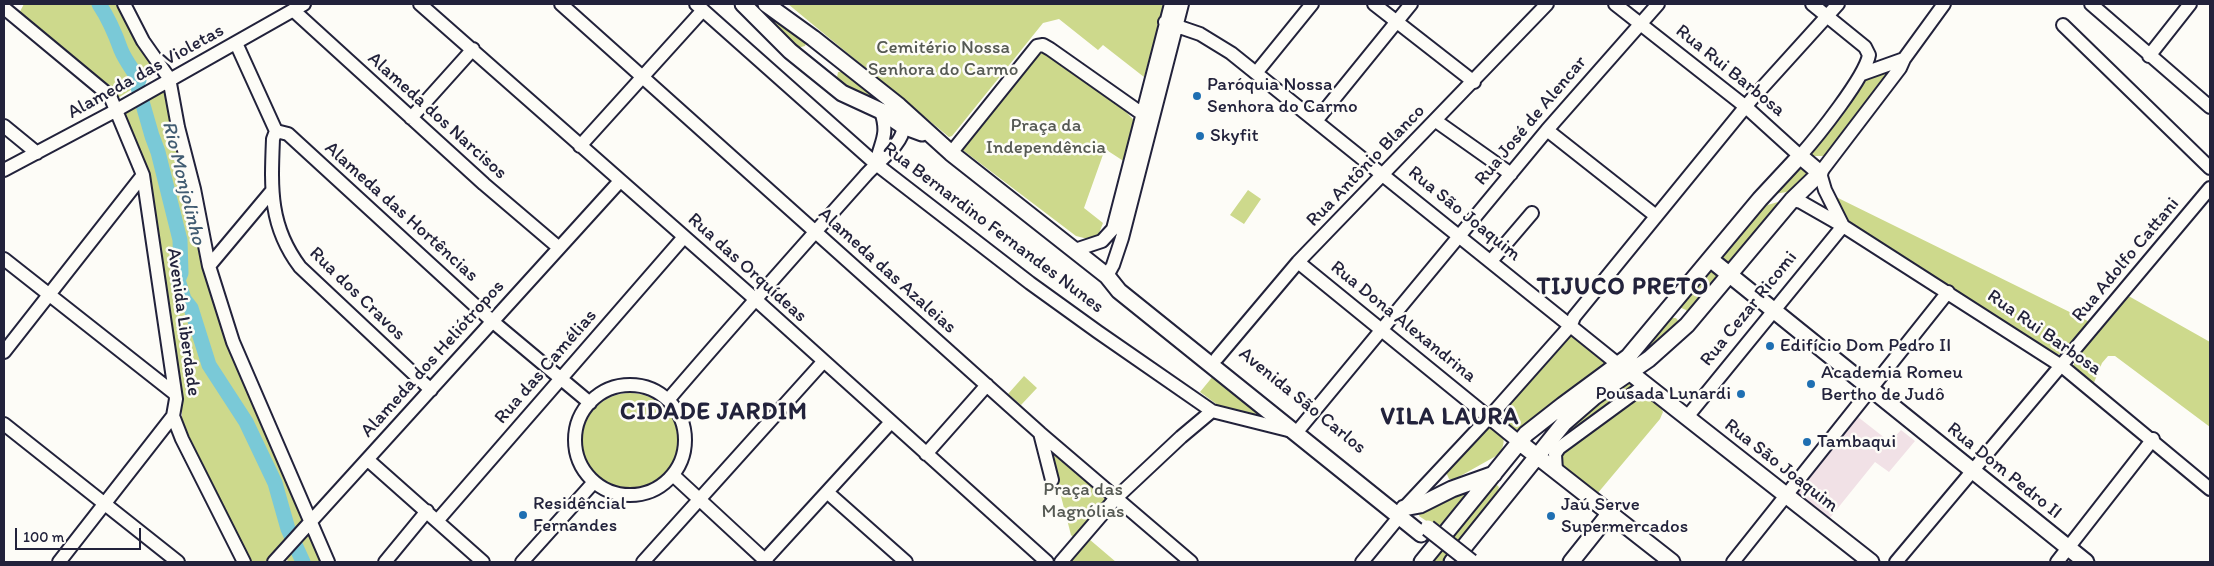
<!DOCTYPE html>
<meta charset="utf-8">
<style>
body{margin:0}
#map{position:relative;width:2214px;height:566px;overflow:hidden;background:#fdfcf7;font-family:Itim,sans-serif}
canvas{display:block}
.frame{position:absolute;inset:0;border:5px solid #22223b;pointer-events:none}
.scale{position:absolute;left:15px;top:528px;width:126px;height:22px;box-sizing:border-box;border:2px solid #22223b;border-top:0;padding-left:6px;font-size:15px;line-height:18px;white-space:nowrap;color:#22223b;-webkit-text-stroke:4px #fdfcf7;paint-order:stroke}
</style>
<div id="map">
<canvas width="2214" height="566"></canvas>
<div class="frame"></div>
<div class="scale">100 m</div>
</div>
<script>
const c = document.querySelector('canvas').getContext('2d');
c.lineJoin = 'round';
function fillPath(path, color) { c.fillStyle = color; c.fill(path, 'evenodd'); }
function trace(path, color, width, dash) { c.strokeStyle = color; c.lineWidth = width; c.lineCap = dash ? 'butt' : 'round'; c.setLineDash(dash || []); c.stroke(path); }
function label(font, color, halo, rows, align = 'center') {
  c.font = font + ' Itim,sans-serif'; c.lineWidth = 5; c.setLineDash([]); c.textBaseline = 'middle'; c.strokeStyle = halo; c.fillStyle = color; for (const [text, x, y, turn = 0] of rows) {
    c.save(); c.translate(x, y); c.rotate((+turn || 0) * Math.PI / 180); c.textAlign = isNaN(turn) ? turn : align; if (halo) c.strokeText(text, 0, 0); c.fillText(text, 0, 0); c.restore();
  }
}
fillPath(new Path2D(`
 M1858,417L1890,442L1901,430L1915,441L1889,472L1875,462L1829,519L1797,493Z`), '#f1e1e6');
fillPath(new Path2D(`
 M24,4H117L128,28L153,68V76L118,98L114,96L18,15Z
 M750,4H761L807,40L805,46L797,48Z
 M788,4H1165L1144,77L1103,45L1098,50L1059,19L1043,23L952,136L949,137Z
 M1039,49C1059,63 1130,108 1137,125L1125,162L1105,149L1084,208L1103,223L1096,241L1076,236L960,148Z
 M838,72H844L881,97L879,105L836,83Z
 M1885,73L1886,75L1825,156H1813L1811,152L1863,80Z
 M158,92L164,93L184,166L202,260L305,520L268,562H246L179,426L182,417V394L153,200L121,112Z
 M1799,164L1810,173L1793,191L1774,194Z
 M1248,190L1261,199L1244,224L1230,215Z
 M1832,195L2092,323L2064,355L2057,354L1844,220Z
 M1778,202L1779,205L1729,263L1727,264L1720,259L1764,206Z
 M1711,268L1719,276L1688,315L1686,310L1679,307Z
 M2125,294L2210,342V427L2115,356H2108L2102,363L2093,385L2073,367L2077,354Z
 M1670,318H1676L1679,322L1637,361L1635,358Z
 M1574,333L1608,364L1519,432H1514L1499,415L1567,336Z
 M1214,375L1269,419L1219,406L1200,392Z
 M1024,376L1037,388L1021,405L1008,394Z
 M1629,381L1634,387L1552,460L1546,456L1568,425Z
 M582 441a48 48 0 1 1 96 0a48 48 0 1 1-96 0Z
 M1641,397C1652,397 1659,401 1663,412L1660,419L1597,494L1557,462V455Z
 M1488,427H1491L1503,436C1505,445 1502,450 1496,456L1455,479H1449L1446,472Z
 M1048,446L1107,493L1108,499L1075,539L1071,535Z
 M1478,483L1445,524L1434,526L1419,516L1420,512Z
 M1495,483L1499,487L1496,497L1444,562H1428Z
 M308,532L323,562H288L285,554Z
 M1089,539L1116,562H1069Z`), '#cdd98c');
trace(new Path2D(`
 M99,4C109,19 115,33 121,50C125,60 133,70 139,80L137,84L152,136L158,152L180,240L181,273L178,280L184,299L191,308L209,365L246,422L275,483L288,529L303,562`), '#7ac9d7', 15);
const minor = new Path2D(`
 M124,4L143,41L169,78L178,127L194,189L209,266L233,342L328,562
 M420,4L755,299L1047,562
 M561,4L1040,433L1191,562
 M696,4L876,164L1030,283L1098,332L1212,411L1292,431
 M1374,4L1474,82
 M1615,4L1746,107L1800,156C1817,137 1865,77 1869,55L1865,47L1812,4
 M2091,4L2210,107
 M4,8L110,96L143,175L176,399L173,416L182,439L244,562
 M293,10L484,184L558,247
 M1165,22L1200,34L1231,53L1619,365
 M2063,25L2210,168
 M236,43L276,131L273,139C271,188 269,226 300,267L431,390
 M2149,56L2190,4
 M1256,73L1312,4
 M1862,74L1904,59
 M411,118L473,49
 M1316,121L1411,4
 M1436,121L1511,174
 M4,126L37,153
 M1547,130L1656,216
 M276,131L288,134L492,321L590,403
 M580,146L703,10
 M951,153L1037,46L1043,45L1050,49L1148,118
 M876,164C881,140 889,136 881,111
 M4,170L115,111L304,4
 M1792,200L1801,202L1843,226L2063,367L2210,489
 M1843,226L1825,190L1820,173L1900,68L1904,59L1944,4
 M1075,250L1102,241L1113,229L1171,4
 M4,259L174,393
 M1491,261L1532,213
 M1298,262L1519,442
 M209,266L271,192
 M1107,276L1113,265L1122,238L1182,4
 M4,352L143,175
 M1217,358L1298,262L1547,4
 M575 440a55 55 0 1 1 110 0a55 55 0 1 1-110 0Z
 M668,400C733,324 799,250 865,176C876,163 905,143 903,126
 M1687,417L1843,226
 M4,424L178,562
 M1301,427L1547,130L1658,4
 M1040,433L1052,480
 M926,454L987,385
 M368,460L483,562
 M1556,471L1555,454L1559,448L1645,385
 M673,475L767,562
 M827,492L906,562
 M1404,508L1493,413L1571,325L1574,317L1751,100L1838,4
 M437,521L684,237
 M59,562L173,416
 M274,562L620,181
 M385,562L427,511
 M522,562L594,482
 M643,562L823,362
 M763,562L891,422
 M1061,562L1116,498L1181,437L1212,411
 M1362,562L1399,517
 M1733,562L1948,292
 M1896,562L2210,188
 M2057,562L2153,439`);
const major = new Path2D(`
 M743,4L790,51L842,93L881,111L903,126L922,133
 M766,4L813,38L899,106L951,153L1107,276L1119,291L1421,534
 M1710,259L2086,562
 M1623,367L1871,562
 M1519,442L1672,562
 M1404,508L1420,505L1452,489L1494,474
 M1422,562L1526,434L1563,405L1628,357L1760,199L1800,156L1820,173L1792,200L1687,325L1649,359L1594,397L1564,423L1452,562
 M1571,562L1610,513`);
trace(minor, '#22223b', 16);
trace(major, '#22223b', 19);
trace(minor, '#fdfcf7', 12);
trace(major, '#fdfcf7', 15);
const majorBridge = new Path2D(`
 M1428,528L1471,562`);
trace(majorBridge, '#22223b', 19, []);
trace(majorBridge, '#fdfcf7', 15);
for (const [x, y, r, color] of [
 [1197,96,5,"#1f6fb2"],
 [1200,136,5,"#1f6fb2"],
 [1770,346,5,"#1f6fb2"],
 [1811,384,5,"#1f6fb2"],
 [1741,394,5,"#1f6fb2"],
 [1807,442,5,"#1f6fb2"],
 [523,515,5,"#1f6fb2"],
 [1551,516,5,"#1f6fb2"]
]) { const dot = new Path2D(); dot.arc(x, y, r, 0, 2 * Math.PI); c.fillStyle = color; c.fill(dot); trace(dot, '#fdfcf7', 2); }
label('19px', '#555953', '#fdfcf7', [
 ["Cemitério Nossa",943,48],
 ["Senhora do Carmo",943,70],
 ["Praça da",1046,126],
 ["Independência",1046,148],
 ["Praça das",1083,490],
 ["Magnólias",1083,512]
]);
label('19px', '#22223b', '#fdfcf7', [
 ["Rua Rui Barbosa",1730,71,39],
 ["Alameda das Violetas",146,72,-29],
 ["Alameda dos Narcisos",437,116,42],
 ["Rua José de Alencar",1531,121,-50],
 ["Rua Antônio Blanco",1366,166,-46],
 ["Alameda das Hortências",401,212,42],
 ["Rua São Joaquim",1464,214,39],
 ["Rua Bernardino Fernandes Nunes",993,228,37],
 ["Rua Adolfo Cattani",2126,260,-50],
 ["Rua das Orquídeas",747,268,42],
 ["Alameda das Azaleias",887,271,42],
 ["Rua dos Cravos",357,294,44],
 ["Rua Cezar Ricomi",1749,309,-51],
 ["Avenida Liberdade",183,322,82],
 ["Rua Dona Alexandrina",1403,322,39],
 ["Rua Rui Barbosa",2044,333,35],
 ["Alameda dos Heliótropos",433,359,-48],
 ["Rua das Camélias",546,367,-49],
 ["Avenida São Carlos",1302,401,39],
 ["Rua São Joaquim",1781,466,38],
 ["Rua Dom Pedro II",2004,471,39]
]);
label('19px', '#22223b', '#fdfcf7', [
 ["Paróquia Nossa",1207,85],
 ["Senhora do Carmo",1207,107],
 ["Skyfit",1210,136],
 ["Edifício Dom Pedro II",1780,346],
 ["Academia Romeu",1821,373],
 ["Bertho de Judô",1821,395],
 ["Pousada Lunardi",1731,394,"right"],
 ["Tambaqui",1817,442],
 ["Residêncial",533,504],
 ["Fernandes",533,526],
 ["Jaú Serve",1561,505],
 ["Supermercados",1561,527]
], 'left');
label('italic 20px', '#415c72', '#fdfcf7', [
 ["Rio Monjolinho",183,183,76]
]);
c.letterSpacing = '1px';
label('bold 24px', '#22223b', '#fdfcf7', [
 ["TIJUCO PRETO",1623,288],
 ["CIDADE JARDIM",714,413],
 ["VILA LAURA",1450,418]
]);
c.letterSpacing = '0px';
</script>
